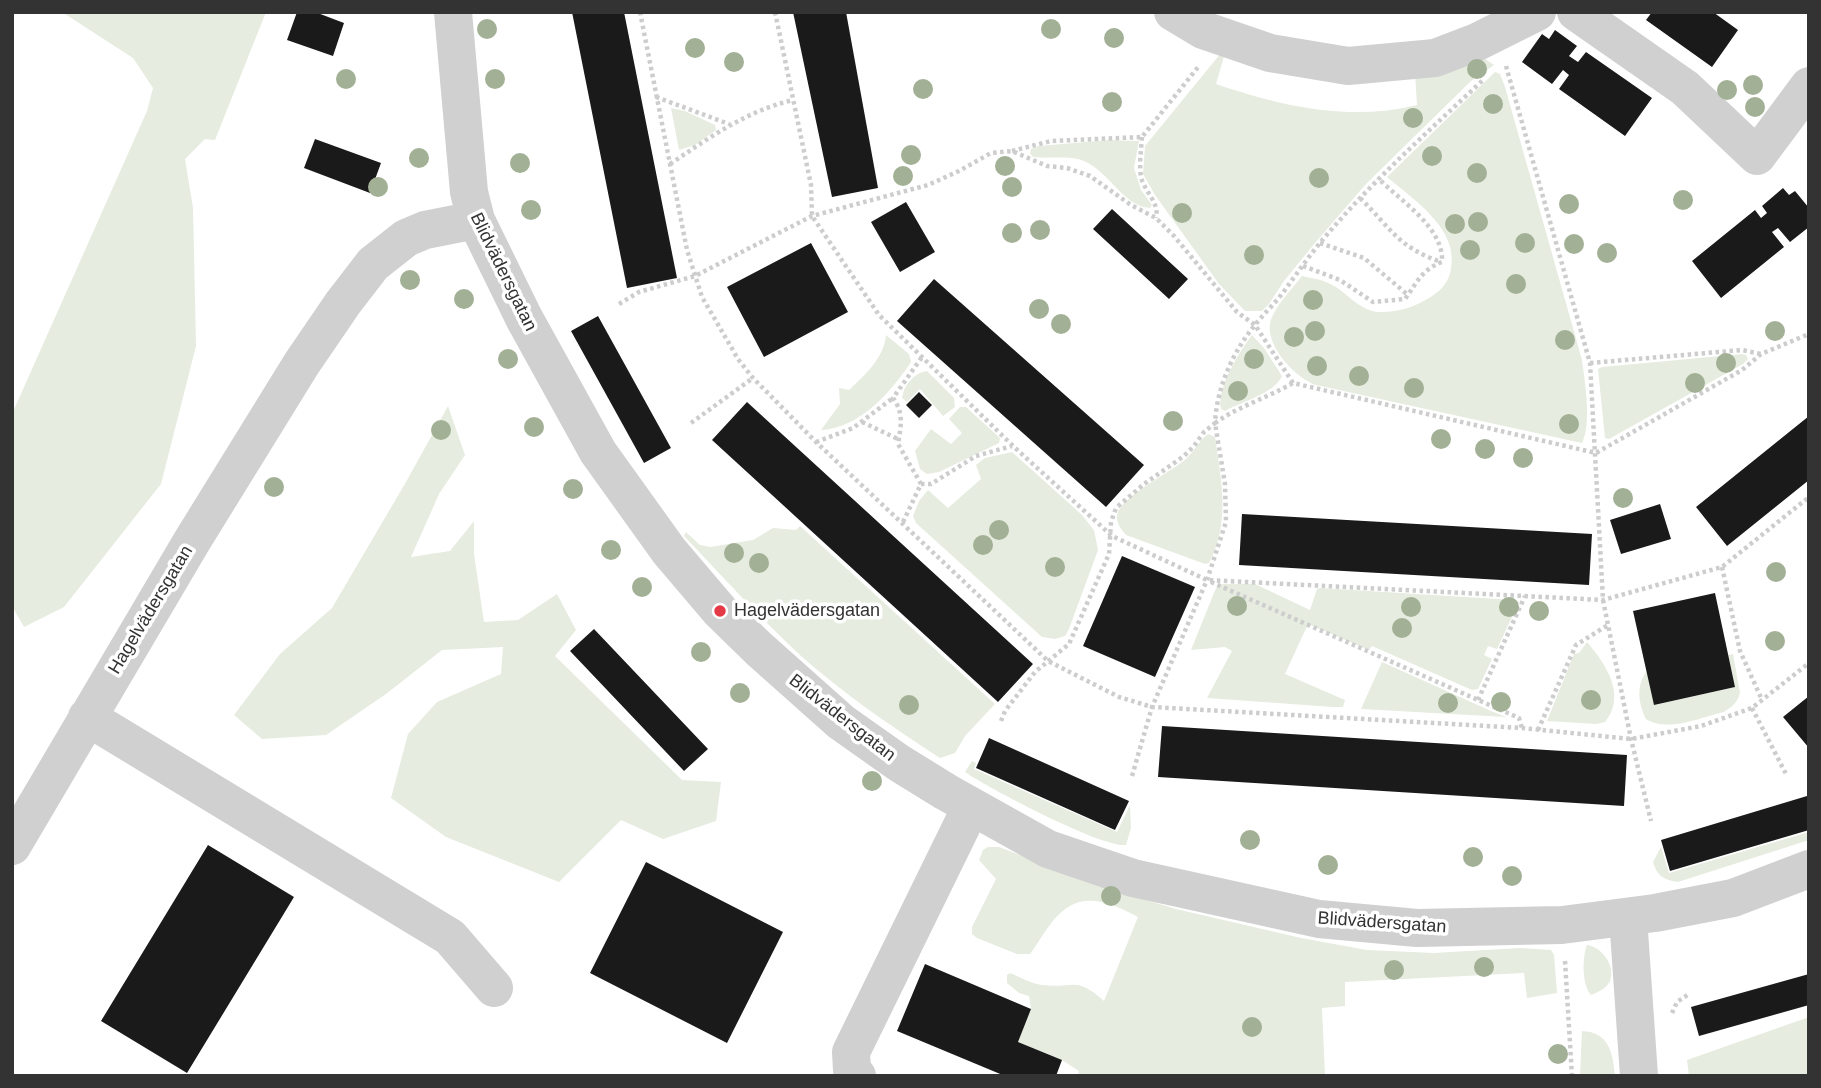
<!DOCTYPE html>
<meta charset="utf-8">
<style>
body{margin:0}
#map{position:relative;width:1821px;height:1088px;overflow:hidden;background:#fff;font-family:Helvetica,sans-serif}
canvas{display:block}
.frame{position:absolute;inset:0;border:14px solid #333;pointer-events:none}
</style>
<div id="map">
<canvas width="1821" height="1088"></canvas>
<div class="frame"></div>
</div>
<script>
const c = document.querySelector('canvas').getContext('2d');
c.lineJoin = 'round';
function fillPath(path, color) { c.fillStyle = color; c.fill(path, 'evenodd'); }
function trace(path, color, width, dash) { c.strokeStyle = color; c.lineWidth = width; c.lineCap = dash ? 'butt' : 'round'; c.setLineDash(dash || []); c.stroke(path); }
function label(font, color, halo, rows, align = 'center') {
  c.font = font + ' Helvetica,sans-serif'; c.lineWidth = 7; c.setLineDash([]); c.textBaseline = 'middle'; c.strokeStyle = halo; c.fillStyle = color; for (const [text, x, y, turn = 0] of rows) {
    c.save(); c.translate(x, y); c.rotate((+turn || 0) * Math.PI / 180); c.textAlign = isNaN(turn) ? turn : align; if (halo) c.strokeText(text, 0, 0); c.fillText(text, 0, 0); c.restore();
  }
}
fillPath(new Path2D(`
 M62,12H266L215,140L205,139L185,159L193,208L196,346L161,484L64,607L24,627L12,606V414L147,111L153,88L133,58Z
 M1221,53H1225L1216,84C1281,106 1349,122 1417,105L1415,73L1481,56L1494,65L1471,81L1366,184L1315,243L1284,281L1269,304L1262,311H1245L1219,284L1155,195L1143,174L1145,146Z
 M1495,72L1500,74L1505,87L1582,360C1585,383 1592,423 1582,443L1316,385C1294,377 1261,342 1272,317C1279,302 1292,289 1302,276C1310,278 1320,279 1328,283C1346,290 1357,310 1378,312C1397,313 1414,307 1429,298C1441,291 1449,282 1451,269C1459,229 1414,200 1387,177Z
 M671,108L685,111L715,125L716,130L695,145L679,150Z
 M1109,140L1139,141L1134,168L1141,190L1152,205L1150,208C1121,206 1108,167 1078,159C1063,156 1048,159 1033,157L1030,153L1031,149L1039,146Z
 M886,335L909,354L911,362C891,392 860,428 821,430L840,404L839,388L849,390C865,375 884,358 886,335Z
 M1252,335L1264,348L1282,376C1275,393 1241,402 1225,411L1221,409C1216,388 1240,351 1252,335Z
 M1742,354L1746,355L1748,359L1743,364L1609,439L1605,438L1598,369L1602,367Z
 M927,371L954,398L955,407L943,416L920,389L907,402L902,398C904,385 914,373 927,371Z
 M448,406L465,455L439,494L411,557L450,551L474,521V554L484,622L518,620L557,594L576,630L555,656L682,780L721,782L716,821L663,839L621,820L559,882L446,837L391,798L408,734L437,702L501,674L503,647L442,650L386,694L326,735L262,739L234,715L280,654L332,608L406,482Z
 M960,407H966L1000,438L999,443L939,472L927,474L920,469L915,451L931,429L951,444L962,433L949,419Z
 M1208,434L1215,437C1221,480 1231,521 1209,563L1205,564L1126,535C1121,529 1116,523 1117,515C1120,497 1171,472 1186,459C1194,451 1200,440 1208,434Z
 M1012,452L1081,514L1094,530L1098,550L1069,629L1065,636L1055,639L1042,637L916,523L913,516L919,501L928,490L948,508L981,479L976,465L985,458Z
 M800,526L995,704L965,736L955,753L940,758C892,727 844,694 801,656C760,618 722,576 684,536L686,532L700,545L710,547L753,540L773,528L796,530Z
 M1223,584H1255L1310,610L1317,589L1320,588L1514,600L1519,602L1497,649L1488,646L1484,655L1492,659L1478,689L1472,690L1372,646L1369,650L1308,624L1285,674L1345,700L1343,707H1333L1207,698L1232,651L1225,647L1191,650L1216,588Z
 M1587,642C1606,664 1627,696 1605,722L1596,724L1547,721L1574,654L1579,653Z
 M1733,654L1740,693C1737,703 1733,706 1724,712C1701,717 1668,733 1646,719C1638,703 1636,685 1647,671L1655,705L1735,687L1728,655Z
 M1382,662L1491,711L1506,717L1361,709Z
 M972,761L976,763L974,769L1117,832L1130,805L1131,828L1126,845C1102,848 988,788 965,772Z
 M1809,832V840L1678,882C1664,880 1657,876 1653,862L1661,847L1669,873Z
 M988,847H999L1100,886L1176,909L1301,938L1367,950L1434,953L1520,948L1551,950L1554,955L1557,993L1527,998L1524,973L1345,982V1006L1322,1008L1325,1076H1078L1079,1071L1062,1060L1018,1042L1031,1008L1029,996L1019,993L1007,983V975L1010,973C1020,977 1032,984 1042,985C1074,989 1075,975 1104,1001L1138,917C1103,899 1076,889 1049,926C1042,935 1037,945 1030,954H1017L977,938L972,934V927L996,879L979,860L983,850Z
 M1587,945C1602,947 1616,966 1610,981C1606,989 1598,992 1591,995C1582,985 1582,958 1587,945Z
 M1809,1017V1076H1689L1687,1060Z
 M1582,1031C1609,1032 1613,1053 1615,1076H1580Z`), '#e6ecdf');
fillPath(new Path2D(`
 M297,12H315L344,23L333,56L287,40Z
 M572,12H624L677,278L627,288Z
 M793,12H846L878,188L832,197Z
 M1652,12H1713L1738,30L1712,67L1646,20Z
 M1555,30L1577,46L1569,56L1578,62L1586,52L1652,98L1625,136L1559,89L1569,75L1563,70L1552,84L1522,62L1542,34L1549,39Z
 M315,139L381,163L370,193L304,168Z
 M1783,188L1789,195L1795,191L1809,208V227L1790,242L1778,228L1772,232L1784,247L1721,298L1692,261L1755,210L1761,218L1767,213L1762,206Z
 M906,202L935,252L900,272L871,222Z
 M1112,209L1188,279L1169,299L1093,229Z
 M811,243L848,312L764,357L727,287Z
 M934,279L1144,465L1106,507L897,321Z
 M598,316L671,448L644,463L571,331Z
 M919,392L932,405L919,418L906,405Z
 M747,402L1033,664L998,702L712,440Z
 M1809,416V480L1727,546L1696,507Z
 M1660,504L1671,539L1621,554L1610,520Z
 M1242,514L1592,534L1589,585L1239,565Z
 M1122,556L1195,587L1155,677L1083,646Z
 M1715,593L1735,687L1654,705L1633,611Z
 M594,629L708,749L684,771L570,651Z
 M1809,696V748L1783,717Z
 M1162,726L1627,755L1624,806L1158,777Z
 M989,738L1129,801L1115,830L976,768Z
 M1807,796L1809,830L1670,871L1661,840Z
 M208,845L294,897L187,1073L101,1021Z
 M646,862L783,932L727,1043L590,973Z
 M925,964L1031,1009L1018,1042L1062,1060L1056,1076H1005L897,1031Z
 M1809,974V1005L1699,1036L1691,1007Z`), '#1a1a1a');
trace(new Path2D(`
 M640,12L687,250L702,297L738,359L753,378L816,442L1048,661L1119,697L1152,707L1522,728L1631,739L1701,726L1752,708L1809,663
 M775,12L811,185L812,216L879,315L1013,446L1112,536L1207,580L1603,600L1722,567L1809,497
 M1506,66L1590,363L1603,600L1631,739L1651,821
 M656,97L729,124
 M1142,137C1141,151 1139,164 1141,177C1144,191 1160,203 1156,218
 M1012,151L1051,141L1142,137L1199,66
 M670,164C709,138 746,111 793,100
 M1360,198C1390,227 1397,247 1441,262
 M1320,243L1364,258L1408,295
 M1303,266L1340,280L1373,302L1405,299C1416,284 1422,269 1442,262C1444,227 1400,201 1378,178
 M619,304L639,292L695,276L812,216L928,185L959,171L991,153L1012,151L1047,166L1067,168L1090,176L1131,205L1156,218L1174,236L1237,312L1255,325L1293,383L1596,453L1742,370L1761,354L1809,334
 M1590,363L1742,350L1761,354
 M862,422L898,439
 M691,423L753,378
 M816,442L853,428L893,398
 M921,484H931L976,456L1012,446
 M903,522L921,484L898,444C901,426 904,413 893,398L922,357
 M1722,567L1740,651L1762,700
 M1211,582L1519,718L1522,728
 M1478,700L1525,596
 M1752,708L1786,774
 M1001,721L1005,711L1035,672L1069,644L1109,554L1111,522L1116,508L1144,484L1184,456L1194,446L1204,432L1215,423C1217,387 1232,354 1254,326C1263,315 1273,305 1282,294C1298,272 1313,250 1331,230C1378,176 1431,129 1483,80
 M1538,730L1576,645L1608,625
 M1132,776L1152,707L1207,580L1226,522L1225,484L1215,423C1239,406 1267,398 1293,383
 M1565,961L1572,1076
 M1672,1013L1677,1002L1689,994`), '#cdcdcd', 4.5, [3.5, 3.5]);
trace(new Path2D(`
 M453,12L469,192L476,220L524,318L598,452L669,551L720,611L759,649L841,722L899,763L946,792L1048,849L1133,878L1319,919L1417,928L1562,925L1655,913L1733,898L1809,869
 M1173,12L1203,30L1270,53L1348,66L1435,58L1477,42L1537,12
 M1576,12L1685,88L1757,156L1809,86
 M87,717L450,937L494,988
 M12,846L192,541L302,363L343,303L373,264L406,238L425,230L476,220
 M1628,917L1639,1076
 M857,1076L852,1070L851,1052L971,807`), '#d0d0d0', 38);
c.fillStyle = '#a2b095';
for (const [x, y] of [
 [487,29],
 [1051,29],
 [1114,38],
 [695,48],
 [734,62],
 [1477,69],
 [346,79],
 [495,79],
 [1753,85],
 [923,89],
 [1727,90],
 [1112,102],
 [1493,104],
 [1755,107],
 [1413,118],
 [911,155],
 [1432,156],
 [419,158],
 [520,163],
 [1005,166],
 [1477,173],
 [903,176],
 [1319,178],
 [378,187],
 [1012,187],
 [1683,200],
 [1569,204],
 [531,210],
 [1182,213],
 [1478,222],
 [1455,224],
 [1040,230],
 [1012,233],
 [1525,243],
 [1574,244],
 [1470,250],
 [1607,253],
 [1254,255],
 [410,280],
 [1516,284],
 [464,299],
 [1313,300],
 [1039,309],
 [1061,324],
 [1315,331],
 [1775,331],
 [1294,337],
 [1565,340],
 [508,359],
 [1254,359],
 [1726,363],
 [1317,366],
 [1359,376],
 [1695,383],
 [1414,388],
 [1238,391],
 [1173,421],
 [1569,424],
 [534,427],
 [441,430],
 [1441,439],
 [1485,449],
 [1523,458],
 [274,487],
 [573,489],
 [1623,498],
 [999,530],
 [983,545],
 [611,550],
 [734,553],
 [759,563],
 [1055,567],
 [1776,572],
 [642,587],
 [1237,606],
 [1411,607],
 [1509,607],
 [1539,611],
 [1402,628],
 [1775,641],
 [701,652],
 [740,693],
 [1591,700],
 [1501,702],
 [1448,703],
 [909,705],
 [872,781],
 [1250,840],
 [1473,857],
 [1328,865],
 [1512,876],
 [1111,896],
 [1484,967],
 [1394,970],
 [1252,1027],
 [1558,1054]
]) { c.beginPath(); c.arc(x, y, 10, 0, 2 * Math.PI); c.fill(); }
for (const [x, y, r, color] of [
 [720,611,7,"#e63946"]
]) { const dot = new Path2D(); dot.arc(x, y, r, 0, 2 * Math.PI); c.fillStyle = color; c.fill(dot); trace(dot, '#fff', 2.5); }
label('18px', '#333', '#fff', [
 ["Blidvädersgatan",503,272,64],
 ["Hagelvädersgatan",151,610,-59],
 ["Blidvädersgatan",842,718,38],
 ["Blidvädersgatan",1382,923,4]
]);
label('18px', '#333', '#fff', [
 ["Hagelvädersgatan",734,611]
], 'left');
</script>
